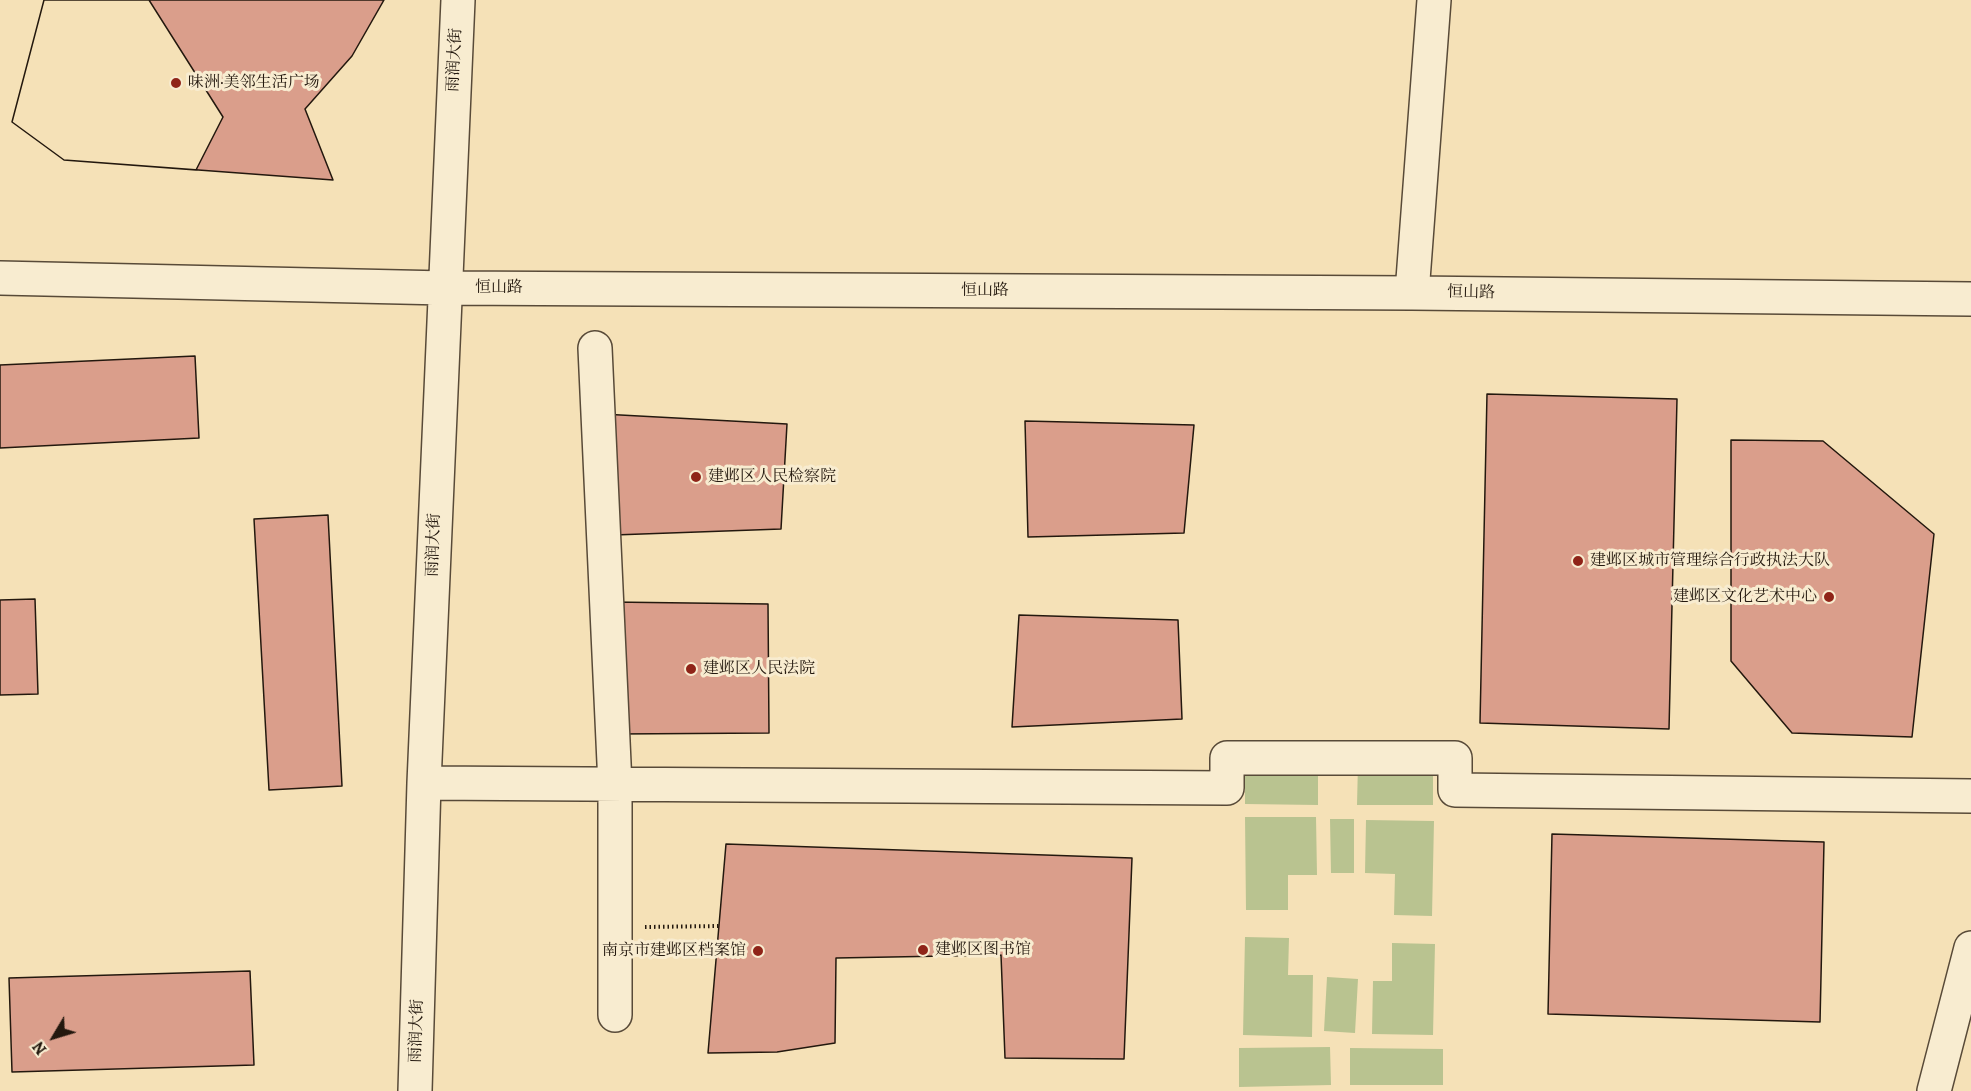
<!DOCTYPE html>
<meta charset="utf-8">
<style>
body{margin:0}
#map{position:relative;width:1971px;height:1091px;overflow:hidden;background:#f5e1b7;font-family:Alegreya,serif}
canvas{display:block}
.north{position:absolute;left:24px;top:1007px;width:60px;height:60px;-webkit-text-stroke:4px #f8ecd0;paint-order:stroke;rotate:232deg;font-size:16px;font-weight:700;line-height:24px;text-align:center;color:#23180e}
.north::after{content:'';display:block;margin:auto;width:21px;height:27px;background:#23180e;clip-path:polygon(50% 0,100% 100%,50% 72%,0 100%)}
</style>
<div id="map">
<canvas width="1971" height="1091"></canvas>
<div class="north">N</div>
</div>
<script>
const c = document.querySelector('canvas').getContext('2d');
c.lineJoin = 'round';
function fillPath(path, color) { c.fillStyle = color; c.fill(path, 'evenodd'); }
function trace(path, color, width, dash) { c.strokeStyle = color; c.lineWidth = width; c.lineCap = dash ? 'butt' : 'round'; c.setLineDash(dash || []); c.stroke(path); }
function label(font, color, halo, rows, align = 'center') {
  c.font = font + ' Alegreya,"Noto Serif SC",serif'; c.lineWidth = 6; c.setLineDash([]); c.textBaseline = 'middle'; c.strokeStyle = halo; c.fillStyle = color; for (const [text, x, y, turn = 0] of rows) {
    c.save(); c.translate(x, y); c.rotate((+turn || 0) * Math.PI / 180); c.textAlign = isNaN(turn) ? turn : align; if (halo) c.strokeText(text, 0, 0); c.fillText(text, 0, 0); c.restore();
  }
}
fillPath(new Path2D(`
 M1245,762L1318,763V805L1245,804Z
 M1358,763H1433V805H1357Z
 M1245,817H1316L1317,875H1288V910H1246Z
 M1330,819H1354V873H1331Z
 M1366,820L1434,821L1432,916L1394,915L1395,874L1365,873Z
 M1245,937L1289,938L1288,975H1313L1312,1037L1243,1035Z
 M1392,943L1435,944L1433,1035L1372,1034L1373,981H1392Z
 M1327,977L1358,979L1355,1033L1324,1031Z
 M1330,1047L1331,1085L1239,1087V1048Z
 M1350,1048L1443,1049V1085H1350Z`), '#b9c390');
const building = new Path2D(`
 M44,0H384L352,56L305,109L333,180L64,160L12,122Z
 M44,0H149L223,117L196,170L64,160L12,122Z
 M195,356L199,438L0,448V365Z
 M1487,394L1677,399L1669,729L1480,723Z
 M602,414L787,424L781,529L614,535Z
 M1025,421L1194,425L1184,533L1028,537Z
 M1731,440L1823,441L1934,534L1912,737L1792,733L1731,661Z
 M328,515L342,786L269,790L254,519Z
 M35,599L38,694L0,695V600Z
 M611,602L768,604L769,733L617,734Z
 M1019,615L1178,620L1182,719L1012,727Z
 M1552,834L1824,842L1820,1022L1548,1014Z
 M726,844L1132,858L1124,1059L1005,1058L1001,955L836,958L835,1043L777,1052L708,1053Z
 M250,971L254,1065L12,1072L9,978Z`);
fillPath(building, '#da9e8b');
trace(building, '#23180e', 1.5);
const minor = new Path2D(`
 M0,278L445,288L1412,293L1971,299
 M1412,293L1434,0
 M595,348L615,785V1015
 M424,783L1227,788V758H1455V790L1971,796
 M415,1091L424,783L458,0
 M1934,1091L1971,948`);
trace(minor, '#584a38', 36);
trace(new Path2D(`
 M645,927L719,926`), '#23180e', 4, [1.5, 3]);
trace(minor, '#f8ecd0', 33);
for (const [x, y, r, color] of [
 [176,83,6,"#8f2418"],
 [696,477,6,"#8f2418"],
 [1578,561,6,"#8f2418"],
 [1829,597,6,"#8f2418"],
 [691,669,6,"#8f2418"],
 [923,950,6,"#8f2418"],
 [758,951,6,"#8f2418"]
]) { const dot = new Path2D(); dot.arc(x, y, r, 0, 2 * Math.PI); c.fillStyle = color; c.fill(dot); trace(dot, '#f8ecd0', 2); }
label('16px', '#23180e', '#f8ecd0', [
 ["雨润大街",455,60,-87],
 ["恒山路",499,288],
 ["恒山路",985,291],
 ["恒山路",1471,293,1],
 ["雨润大街",434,545,-88],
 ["雨润大街",417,1031,-88]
]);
label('16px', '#23180e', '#f8ecd0', [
 ["味洲·美邻生活广场",188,83],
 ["建邺区人民检察院",708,477],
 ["建邺区城市管理综合行政执法大队",1590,561],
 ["建邺区文化艺术中心",1817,597,"right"],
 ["建邺区人民法院",703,669],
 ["建邺区图书馆",935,950],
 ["南京市建邺区档案馆",746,951,"right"]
], 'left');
</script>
